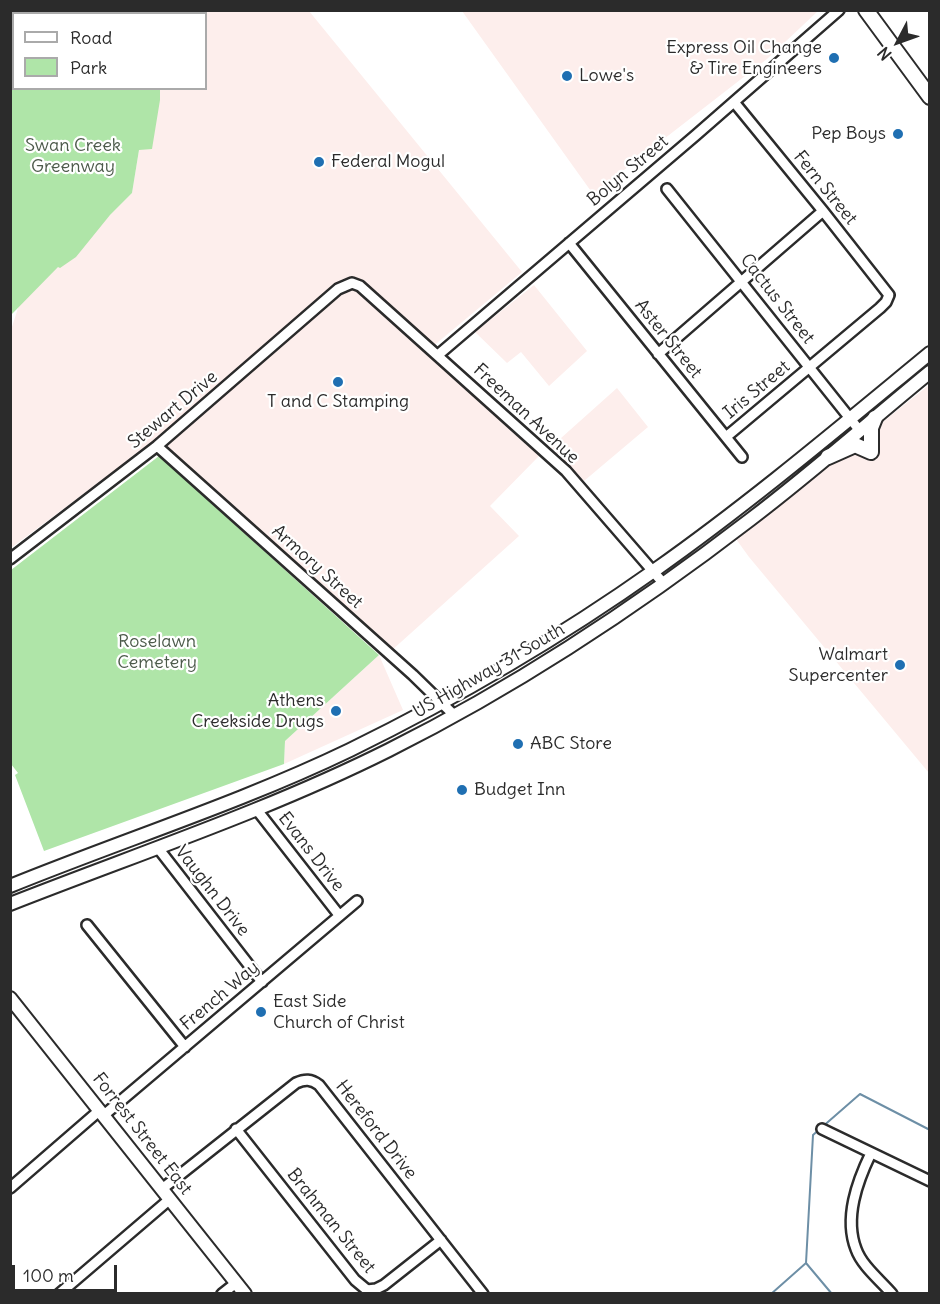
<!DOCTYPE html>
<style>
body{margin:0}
#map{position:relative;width:940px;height:1304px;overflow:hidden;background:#fff;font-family:Delius,sans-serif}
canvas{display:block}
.frame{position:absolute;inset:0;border:12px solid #2b2b2b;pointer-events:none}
.legend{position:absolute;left:12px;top:12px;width:195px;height:78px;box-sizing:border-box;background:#fff;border:2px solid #aaa;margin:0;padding:8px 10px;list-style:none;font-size:18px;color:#2b2b2b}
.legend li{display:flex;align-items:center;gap:12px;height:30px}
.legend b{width:30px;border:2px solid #aaa}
.north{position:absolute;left:868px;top:12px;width:60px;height:60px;-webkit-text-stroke:4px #fff;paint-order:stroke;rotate:229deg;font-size:16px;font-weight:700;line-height:24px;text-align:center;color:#2b2b2b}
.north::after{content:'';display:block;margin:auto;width:21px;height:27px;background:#2b2b2b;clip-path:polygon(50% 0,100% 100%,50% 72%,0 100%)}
.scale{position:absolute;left:12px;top:1265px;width:105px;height:27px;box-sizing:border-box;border:3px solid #2b2b2b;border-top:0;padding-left:8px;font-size:18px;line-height:21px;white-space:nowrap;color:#2b2b2b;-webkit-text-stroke:4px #fff;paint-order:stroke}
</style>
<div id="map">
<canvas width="940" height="1304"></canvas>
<div class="frame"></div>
<ul class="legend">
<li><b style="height:8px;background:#fff"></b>Road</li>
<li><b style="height:16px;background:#afe5a8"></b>Park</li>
</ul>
<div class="north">N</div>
<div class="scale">100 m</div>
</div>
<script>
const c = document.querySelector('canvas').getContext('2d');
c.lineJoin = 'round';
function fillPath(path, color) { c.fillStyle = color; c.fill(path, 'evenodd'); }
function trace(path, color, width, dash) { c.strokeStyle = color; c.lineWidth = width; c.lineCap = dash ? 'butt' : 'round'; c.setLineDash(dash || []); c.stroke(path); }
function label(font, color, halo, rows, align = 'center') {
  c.font = font + ' Delius,sans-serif'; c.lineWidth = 4.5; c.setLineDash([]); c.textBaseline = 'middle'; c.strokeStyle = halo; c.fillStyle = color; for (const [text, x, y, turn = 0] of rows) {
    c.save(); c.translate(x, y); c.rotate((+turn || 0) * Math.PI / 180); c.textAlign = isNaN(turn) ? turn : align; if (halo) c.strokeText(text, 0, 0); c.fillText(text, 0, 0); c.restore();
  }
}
fillPath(new Path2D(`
 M175,11H309L522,272L425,353L539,456L490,506L519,536L391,651L157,439L11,548L10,333L19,305L132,193L149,89L206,88V14L173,13Z
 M462,11H818L767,59L593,194Z
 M534,285L587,351L549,386L521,352L507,363L475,332Z
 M929,385V773L749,557L736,539Z
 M617,388L648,427L584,481L551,447Z
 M379,655L403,710L284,764L285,741Z`), '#fdeeec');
fillPath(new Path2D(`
 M11,10L176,11L174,14H14V88L160,89V100L152,149L139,150L132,193L110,215L76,257L60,268L58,267L11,315Z
 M159,456L379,655L285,741L284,764L44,851L15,775L18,773L11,764V570Z`), '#afe5a8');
trace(new Path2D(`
 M771,1294L806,1263
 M832,1294L806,1263L813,1135L860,1094L930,1130`), '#6d8fa6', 2);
trace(new Path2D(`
 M22,14L26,10
 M10,24L14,21`), '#99d2f8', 8);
const minor = new Path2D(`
 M667,189L860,431
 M569,243L742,457
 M658,354L823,211
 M438,355L696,135L839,10
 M726,437L880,308L886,302L889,295L823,211L734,102
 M157,446L413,675L454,715
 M10,559L157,446L338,289L352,283L360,286L566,471L664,584
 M257,810L339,915
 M158,848L262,982
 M87,925L185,1047
 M104,1115L357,901
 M236,1129L355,1280L367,1290L376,1289L384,1285L441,1240
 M822,1129L930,1181
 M871,1153C857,1182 844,1218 856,1249C862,1266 880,1280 892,1294
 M10,1188L100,1110
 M162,1189L296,1083C305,1079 311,1079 319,1085L483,1294
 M59,1294L170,1199
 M222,1294L236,1283`);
const major = new Path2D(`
 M10,886C123,840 240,803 350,750C456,698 559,638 655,570C750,503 840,427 930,353
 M10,904C137,854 267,811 389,750C517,686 638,606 751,519C813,472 870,421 930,372
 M10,998L245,1294`);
const highway = new Path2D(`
 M866,10L930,97
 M828,457L855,445L871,452V428L875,418`);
trace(minor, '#2b2b2b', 14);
trace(major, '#2b2b2b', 16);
trace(highway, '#2b2b2b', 18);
trace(minor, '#fff', 9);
trace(major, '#fff', 12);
trace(highway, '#fff', 14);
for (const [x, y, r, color] of [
 [834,58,6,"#1f6fb2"],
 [567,76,6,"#1f6fb2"],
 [898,134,6,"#1f6fb2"],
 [319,162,6,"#1f6fb2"],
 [338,382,6,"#1f6fb2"],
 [900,665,6,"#1f6fb2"],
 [336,711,6,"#1f6fb2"],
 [518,744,6,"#1f6fb2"],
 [462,790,6,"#1f6fb2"],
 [261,1012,6,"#1f6fb2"]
]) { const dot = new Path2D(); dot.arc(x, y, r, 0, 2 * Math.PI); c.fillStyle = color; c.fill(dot); trace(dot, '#fff', 2); }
label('18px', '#2b2b2b', '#fff', [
 ["Express Oil Change",822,48,"right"],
 ["& Tire Engineers",822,69,"right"],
 ["Lowe's",579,76],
 ["Pep Boys",886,134,"right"],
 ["Federal Mogul",331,162],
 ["T and C Stamping",338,402,"center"],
 ["Walmart",888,655,"right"],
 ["Supercenter",888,676,"right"],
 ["Athens",324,701,"right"],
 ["Creekside Drugs",324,722,"right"],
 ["ABC Store",530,744],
 ["Budget Inn",474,790],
 ["East Side",273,1002],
 ["Church of Christ",273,1023]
], 'left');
label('18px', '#4c5a4a', '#fff', [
 ["Swan Creek",73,146],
 ["Greenway",73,167],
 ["Roselawn",157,642],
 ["Cemetery",157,663]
]);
label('18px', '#2b2b2b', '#fff', [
 ["Bolyn Street",628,171,-40],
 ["Fern Street",825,188,51],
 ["Cactus Street",777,299,52],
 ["Aster Street",668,339,51],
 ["Iris Street",757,390,-40],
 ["Stewart Drive",173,410,-40],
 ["Freeman Avenue",526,414,43],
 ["Armory Street",317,567,42],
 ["US Highway 31 South",489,671,-30],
 ["Evans Drive",311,852,52],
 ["Vaughn Drive",212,891,52],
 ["French Way",220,996,-40],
 ["Hereford Drive",376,1130,52],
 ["Forrest Street East",142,1134,52],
 ["Brahman Street",331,1221,51]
]);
</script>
